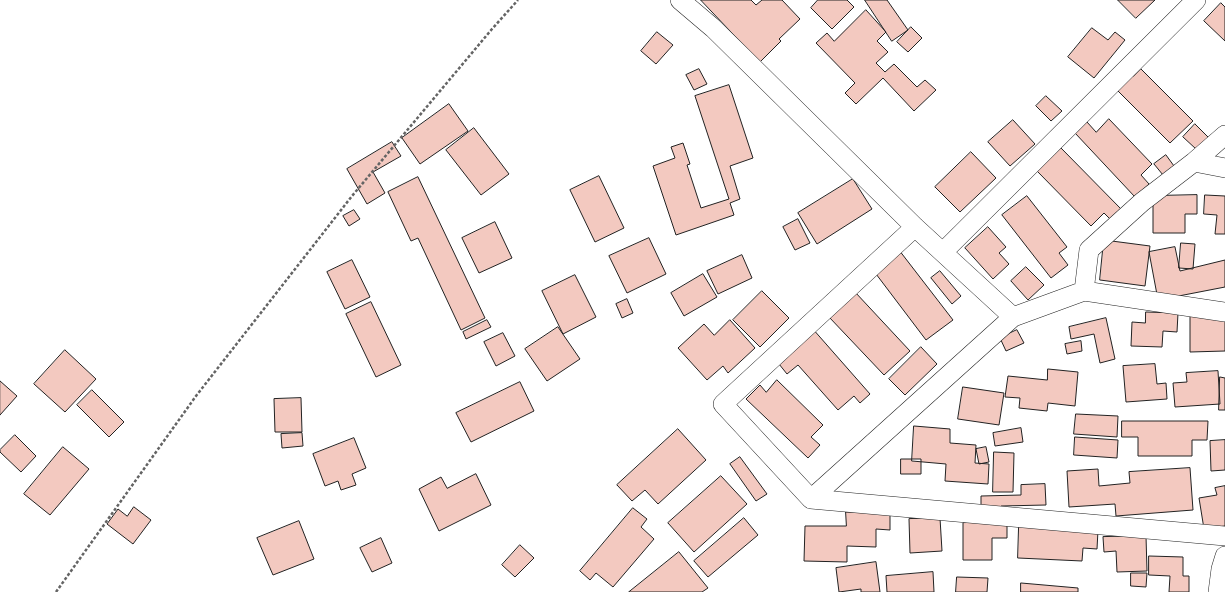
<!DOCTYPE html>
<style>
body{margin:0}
canvas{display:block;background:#fff}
</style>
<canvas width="1225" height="592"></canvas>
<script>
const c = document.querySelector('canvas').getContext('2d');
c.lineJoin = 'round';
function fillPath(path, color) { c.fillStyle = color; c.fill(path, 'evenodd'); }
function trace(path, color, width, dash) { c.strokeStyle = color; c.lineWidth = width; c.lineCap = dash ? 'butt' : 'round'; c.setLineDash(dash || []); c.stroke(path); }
const building = new Path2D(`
 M701,0H751L756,5L762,0H782L800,19L779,39L781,41L760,62Z
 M818,0H847L854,7L832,29L811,8Z
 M865,0H887L908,30L892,41Z
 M1118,0H1155L1136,18Z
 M1221,3L1225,7V41L1204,21Z
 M866,10L886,32L877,41L888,52L876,63L885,72L894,64L917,87L925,80L936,90L914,111L883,78L856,104L845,93L855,83L816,43L827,33L834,41Z
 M911,27L922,38L908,52L897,42Z
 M1092,28L1108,40L1115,32L1125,40L1094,78L1068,57Z
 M657,32L673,45L656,64L641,51Z
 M699,69L707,84L694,90L686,75Z
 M1141,69L1193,121L1170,143L1113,86L1127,71L1133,76Z
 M729,85L753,158L730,166L740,199L730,203L734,215L676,235L653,166L675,158L671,147L683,143L690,164L687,165L701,208L729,199L695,96Z
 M1046,96L1062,111L1051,121L1036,106Z
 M449,104L468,131L420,164L402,138Z
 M1109,119L1152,164L1141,175L1149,184L1135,197L1075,133L1087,122L1096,132Z
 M1013,120L1035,144L1010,166L988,142Z
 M1195,124L1208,137L1196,149L1183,137Z
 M474,128L509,174L481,195L446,150Z
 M392,142L401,156L373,172L385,193L367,204L347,169Z
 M1061,148L1122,210L1111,220L1104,213L1091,226L1037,171Z
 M971,152L996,178L960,212L935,187Z
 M1166,155L1174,166L1163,175L1154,164Z
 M599,176L624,228L595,242L570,190Z
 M418,177L485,318L461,330L418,238L411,241L388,192Z
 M853,179L872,209L817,244L798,213Z
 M1197,195V214H1185V233H1153V196Z
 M1205,195L1225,196V234H1215L1217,215L1204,214Z
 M1027,196L1067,247L1059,253L1068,265L1051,278L1002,215Z
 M354,210L360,219L349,226L343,216Z
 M798,219L810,243L795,250L783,227Z
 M495,222L512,258L479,273L462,238Z
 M988,227L1006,247L999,253L1009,264L993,279L965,248Z
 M649,238L666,274L627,293L609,256Z
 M1104,240L1150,246L1145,286L1100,280Z
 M1181,243L1195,244L1193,269L1179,268Z
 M1175,247L1180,271L1225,260V287L1158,300L1149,252Z
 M899,250L953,320L926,340L873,270Z
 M742,255L752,278L718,294L707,271Z
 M352,260L370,297L345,309L327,272Z
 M1026,267L1044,285L1028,300L1011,281Z
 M940,271L961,296L952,304L931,278Z
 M703,274L717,297L684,316L671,293Z
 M575,275L596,317L563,334L542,291Z
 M762,291L789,318L760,347L733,320Z
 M855,292L910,351L884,375L829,317Z
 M627,299L633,313L622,318L616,304Z
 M371,302L401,365L376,377L346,314Z
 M1146,312L1178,313L1177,332L1163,331L1162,347L1131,346L1132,322L1145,323Z
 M1225,315V351L1190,352V316Z
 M1106,318L1115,359L1100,363L1094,334L1071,339L1069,327Z
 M487,320L491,327L466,339L463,332Z
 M730,320L755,348L728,373L723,366L707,380L678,348L704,324L714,335Z
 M558,327L580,359L547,381L525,349Z
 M812,328L870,394L860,403L854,396L838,410L798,365L787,374L779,364Z
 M1017,330L1024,343L1006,351L1000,338Z
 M503,333L515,356L496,366L484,342Z
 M1081,341L1082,351L1067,354L1065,344Z
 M921,347L937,364L905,395L889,379Z
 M65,350L96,379L65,412L34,384Z
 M1155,364L1157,384L1166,383L1167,399L1126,402L1123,366Z
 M1048,369L1078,372L1075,406L1048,403L1047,411L1019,408L1020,398L1005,397L1008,376L1047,380Z
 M1218,371L1220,404L1175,407L1173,383L1187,382L1186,373Z
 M1220,377L1225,378V410H1219Z
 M777,380L823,425L811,437L820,445L808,458L746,399L760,385L766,392Z
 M0,381L17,396L0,415Z
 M520,382L534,411L471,442L456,413Z
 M963,387L1004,393L999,425L958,419Z
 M92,390L124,422L109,437L77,405Z
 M301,398L302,432H275L274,399Z
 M1076,414L1118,416L1117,437L1074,434Z
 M1122,421H1208L1207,440H1192V456H1138V437H1122Z
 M914,426L950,429V443L976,445L975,463L989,464L988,484L945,481L946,464L912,461Z
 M1021,428L1023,442L995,446L993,433Z
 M678,429L706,460L658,504L645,490L632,501L617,485Z
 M302,433L303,446L282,448L281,434Z
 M15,435L36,456L21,472L0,452V450Z
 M1075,437L1118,440L1117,458L1074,455Z
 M354,438L366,468L352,474L356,485L341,490L338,481L325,486L313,454Z
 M1225,440V470L1211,471L1210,441Z
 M63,447L89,469L50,515L24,494Z
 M986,447L989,462L979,464L976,449Z
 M994,452L1014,453L1013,492H993Z
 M740,457L767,494L756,501L730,464Z
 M901,459H921V474H901Z
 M1190,468L1193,510L1116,516L1115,504L1069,507L1067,471L1098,469L1099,486L1130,483L1129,472Z
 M476,474L491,505L439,531L419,489L441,477L447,488Z
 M721,476L747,504L694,552L668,523Z
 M1045,484L1046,505L1001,506V510H981V496L1021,495V485Z
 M1225,486V526L1204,529L1199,498L1217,495L1215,488Z
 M134,507L151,520L133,544L107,524L118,509L127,516Z
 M633,508L647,519L641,527L654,539L613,587L596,573L590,580L580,571Z
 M846,512H890V530L876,529V547L847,546V562L804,561L805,526H846Z
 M744,518L758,535L708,577L694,561Z
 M940,518L942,551L910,553L909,519Z
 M299,521L314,559L273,575L257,538Z
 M1007,522V538H992V560H963V523Z
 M1019,526L1098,530L1097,549L1083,548L1082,561L1018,558Z
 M1146,536L1147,571L1117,572L1116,551L1104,552L1103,537Z
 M381,538L392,563L372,572L360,548Z
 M520,545L534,558L515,577L502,565Z
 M679,552L708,588L702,592H629Z
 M1149,556L1183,557V576H1189V592H1169L1170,576L1149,575Z
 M876,562L880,592H861V589L839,592L836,568Z
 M933,572L934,592H887L886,576Z
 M1131,573H1147L1146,587L1131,586Z
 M957,577L988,578L987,592H956Z
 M1021,583L1078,588V592H1021Z`);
fillPath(building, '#f3c9c0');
trace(building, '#222', 1);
const minor = new Path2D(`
 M680,0L713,28L915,227L1013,317L811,499L723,404L915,227
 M1194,162L1225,135
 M943,252L1196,0
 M1084,291L1089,250L1142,202L1194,162L1225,168
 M1013,317L1084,291L1225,312
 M811,499L1225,536
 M1218,592L1221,569L1225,556`);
trace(minor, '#222', 20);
trace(new Path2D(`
 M56,592L196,396L352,196L492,29L518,0`), '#646464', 2.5, [3, 2]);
trace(minor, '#fff', 19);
</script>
